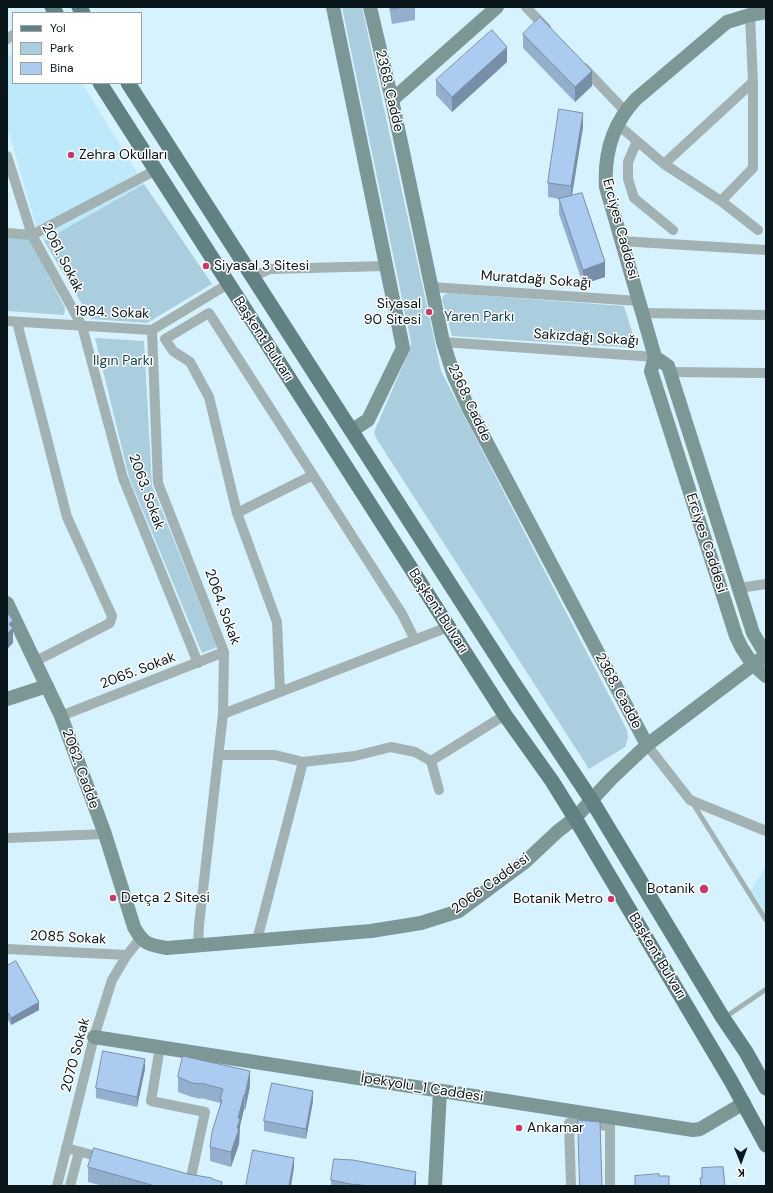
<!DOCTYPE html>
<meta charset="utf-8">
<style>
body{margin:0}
#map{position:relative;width:773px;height:1193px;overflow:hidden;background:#d6f2fe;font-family:"DM Sans",sans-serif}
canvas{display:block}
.frame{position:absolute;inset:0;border:8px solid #09161b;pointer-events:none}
.legend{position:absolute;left:12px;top:12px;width:130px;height:72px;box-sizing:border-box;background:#fff;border:1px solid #9da2a4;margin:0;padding:5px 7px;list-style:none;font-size:12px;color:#09161b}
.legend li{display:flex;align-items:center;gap:8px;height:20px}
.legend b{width:20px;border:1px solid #9da2a4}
.north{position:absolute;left:721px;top:1141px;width:40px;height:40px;-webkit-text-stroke:3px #fff;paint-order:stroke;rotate:179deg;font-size:11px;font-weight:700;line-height:16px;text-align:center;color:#09161b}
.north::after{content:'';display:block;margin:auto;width:14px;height:18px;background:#09161b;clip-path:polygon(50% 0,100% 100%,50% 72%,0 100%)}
</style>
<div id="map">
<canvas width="773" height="1193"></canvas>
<div class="frame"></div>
<ul class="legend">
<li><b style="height:5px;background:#628182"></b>Yol</li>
<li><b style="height:11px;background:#aacedd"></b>Park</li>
<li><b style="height:11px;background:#accbf0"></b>Bina</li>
</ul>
<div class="north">K</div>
</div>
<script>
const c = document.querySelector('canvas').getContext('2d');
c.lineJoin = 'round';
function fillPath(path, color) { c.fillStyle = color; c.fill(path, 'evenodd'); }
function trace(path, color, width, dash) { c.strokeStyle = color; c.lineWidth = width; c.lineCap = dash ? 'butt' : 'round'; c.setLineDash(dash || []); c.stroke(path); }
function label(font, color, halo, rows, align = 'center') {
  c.font = font + ' "DM Sans",sans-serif'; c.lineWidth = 3; c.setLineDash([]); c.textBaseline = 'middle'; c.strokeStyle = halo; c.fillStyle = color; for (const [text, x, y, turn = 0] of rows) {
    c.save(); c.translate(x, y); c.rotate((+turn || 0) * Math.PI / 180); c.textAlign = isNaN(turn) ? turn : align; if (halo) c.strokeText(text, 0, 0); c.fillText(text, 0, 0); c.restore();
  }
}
fillPath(new Path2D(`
 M13,54V83H82L144,184L44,241L37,229L7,127V57Z
 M766,867V914L751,890Z`), '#bde9fb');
fillPath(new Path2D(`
 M342,7H362L441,371L627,730L628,738L625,747L589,769L376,438L374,432L410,349L411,342Z
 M144,184L212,284L147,323L91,319L44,241Z
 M7,237L29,238L65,308L64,315L7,311Z
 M448,293L624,306L637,348L452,336L442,299L444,295Z
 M95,338L144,341L152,486L217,647L202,653L129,477Z`), '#aacedd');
trace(new Path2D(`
 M692,802L766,920
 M724,1018L765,990`), '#a2b2b2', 5);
trace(new Path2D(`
 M526,7L546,28
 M7,39L13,35
 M584,68L625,111
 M617,124L664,164L721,201L758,230
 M637,141L628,162V179L634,198L673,230
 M7,156L32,235L82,326L123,478L198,663
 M664,164L753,82
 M721,201L753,168V82L750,15
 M7,233L32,235L156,170
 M621,241L766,250
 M252,277L270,269L386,266
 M431,287L639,301
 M643,313L766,315
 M7,321L152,330L228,284
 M17,322L67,517L112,616L110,623L36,661
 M152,330L158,483L224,652L223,714L199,925L198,947
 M443,342L655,357
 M670,372L766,373
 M237,513L313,475
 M739,588L766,584
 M280,692L277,622L237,513L209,397L190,362L173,351L165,339L209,313L402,614L415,640
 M223,714L448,627
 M61,716L224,652
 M647,745L690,800L766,831
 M218,755H275L303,762L355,756L391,747L415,752L431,761L505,715
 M431,761L439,790
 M7,838L105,834
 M257,940L303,762
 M7,949L127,955
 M160,1047L151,1101L205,1112L190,1182
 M66,1148L104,1158
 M57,1186L94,1037L112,980L127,955L140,939
 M70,1186L79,1152
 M571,1186L569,1123L610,1126V1186`), '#a2b2b2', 10);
trace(new Path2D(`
 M333,7L403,348L368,420L351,431
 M370,7L392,100L443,342L454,376L469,409L647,745
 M392,100L497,7
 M655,357L606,187C604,154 613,123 636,99L727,22L750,15L766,12
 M7,603L61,716L105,834L134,927C143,944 149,945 167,948L371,931L421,923L459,911L525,862L558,831L575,818L611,779L647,745L766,655
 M766,655L753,633L668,366L655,357L651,371L736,636C743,653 752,665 766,676
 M7,699L47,686
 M94,1037L693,1130L700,1129L744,1103
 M435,1186L440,1091`), '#7d9696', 14);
trace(new Path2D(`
 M52,7L56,13
 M79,7L83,13
 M100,83L505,715L552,781L575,818L731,1081L766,1145
 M128,83L511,679L592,801L723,1018L746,1052L766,1088`), '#628182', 15);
fillPath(new Path2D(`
 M389,7H415V20L392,24Z
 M523,34L592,86L575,102L523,48Z
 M507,62L452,112L436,95V80Z
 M583,127L572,195L605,277L583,284L559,214V199L548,197V183Z
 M7,966L39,1010L11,1025L7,1018Z
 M145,1069L137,1107L96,1098V1088Z
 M178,1077L250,1086L245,1110L244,1109L240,1126L239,1144L231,1167L210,1161V1147L220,1106V1103L201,1098V1099L192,1097L178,1092Z
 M313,1101L306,1139L264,1131V1121Z
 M88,1167L188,1174L212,1180L222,1186H103L88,1182Z
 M331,1180L416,1186H331Z`), '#94afce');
fillPath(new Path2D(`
 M507,47V62L452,112V97Z
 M592,71V86L575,102V87Z
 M583,113V127L571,201V186Z
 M605,262V277L583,284V270Z
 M13,621V643L7,649V634L9,624Z
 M39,1002V1010L11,1025V1018Z
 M145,1059V1069L137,1107V1097Z
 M250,1071V1086L245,1110V1095Z
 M313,1091V1101L306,1139V1129Z
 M244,1095V1109L240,1126L239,1144L231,1167V1152L238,1118Z
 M294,1158V1168L291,1186H289Z
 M416,1172V1186H414Z`), '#788ea8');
const building = new Path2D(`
 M392,7H404L392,9Z
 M540,17L592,71L575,87L523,34Z
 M492,30L507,47L452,97L436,80Z
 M559,109L583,113L571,186L548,183Z
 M582,193L605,262L583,270L559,199Z
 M7,613L11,617L13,621L9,624L13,628L7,634Z
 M16,961L39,1002L11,1018L7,1011V966Z
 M103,1051L145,1059L137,1097L96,1088Z
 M183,1056L250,1071L245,1095H244L238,1118L240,1119L237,1128L239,1129L231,1152L210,1147L212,1132L222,1100L220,1099L223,1089L201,1083V1084L192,1083L178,1077Z
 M272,1083L313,1091L306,1129L264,1121Z
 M578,1120L600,1122L602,1186H580Z
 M94,1148L188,1174L212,1178V1179L222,1182L221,1186H155L88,1167Z
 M253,1150L294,1158L289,1186H246Z
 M334,1159L353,1160L416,1172L414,1186H366L355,1184V1185L331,1180Z
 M723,1167L725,1186H701L700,1178H702V1168Z
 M659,1174V1176H669V1186H635V1176Z`);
fillPath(building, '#accbf0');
trace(building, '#788ea8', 1);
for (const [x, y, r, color] of [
 [71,155,4,"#c73a69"],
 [206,266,4,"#c73a69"],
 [429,312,4,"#c73a69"],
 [704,889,5,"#c73a69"],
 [113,898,4,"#c73a69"],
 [611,899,4,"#c73a69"],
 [519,1128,4,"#c73a69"]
]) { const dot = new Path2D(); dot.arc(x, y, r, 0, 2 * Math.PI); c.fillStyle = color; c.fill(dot); trace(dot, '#fff', 1.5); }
label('14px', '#09161b', '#fff', [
 ["2368. Cadde",389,91,77],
 ["Erciyes Caddesi",620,229,75],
 ["2061. Sokak",62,258,63],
 ["Muratdağı Sokağı",536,280,4],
 ["1984. Sokak",112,313,2],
 ["Sakızdağı Sokağı",586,338,4],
 ["Başkent Bulvarı",263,339,57],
 ["2368. Cadde",469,403,65],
 ["2063. Sokak",146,492,70],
 ["Erciyes Caddesi",706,543,72],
 ["2064. Sokak",222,607,70],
 ["Başkent Bulvarı",438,611,57],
 ["2065. Sokak",138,671,-21],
 ["2368. Cadde",618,691,62],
 ["2062. Cadde",80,769,70],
 ["2066 Caddesi",491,884,-36],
 ["2085 Sokak",68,938,3],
 ["Başkent Bulvarı",657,956,59],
 ["2070 Sokak",76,1055,-75],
 ["İpekyolu_1 Caddesi",422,1088,9]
]);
label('14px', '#09161b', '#fff', [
 ["Zehra Okulları",79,155],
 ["Siyasal 3 Sitesi",214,266],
 ["Siyasal",421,304,"right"],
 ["90 Sitesi",421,320,"right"],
 ["Botanik",695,889,"right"],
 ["Detça 2 Sitesi",121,898],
 ["Botanik Metro",603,899,"right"],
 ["Ankamar",527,1128]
], 'left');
label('14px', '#113f4f', '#fff', [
 ["Yaren Parkı",479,317],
 ["Ilgın Parkı",123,361]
]);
</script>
